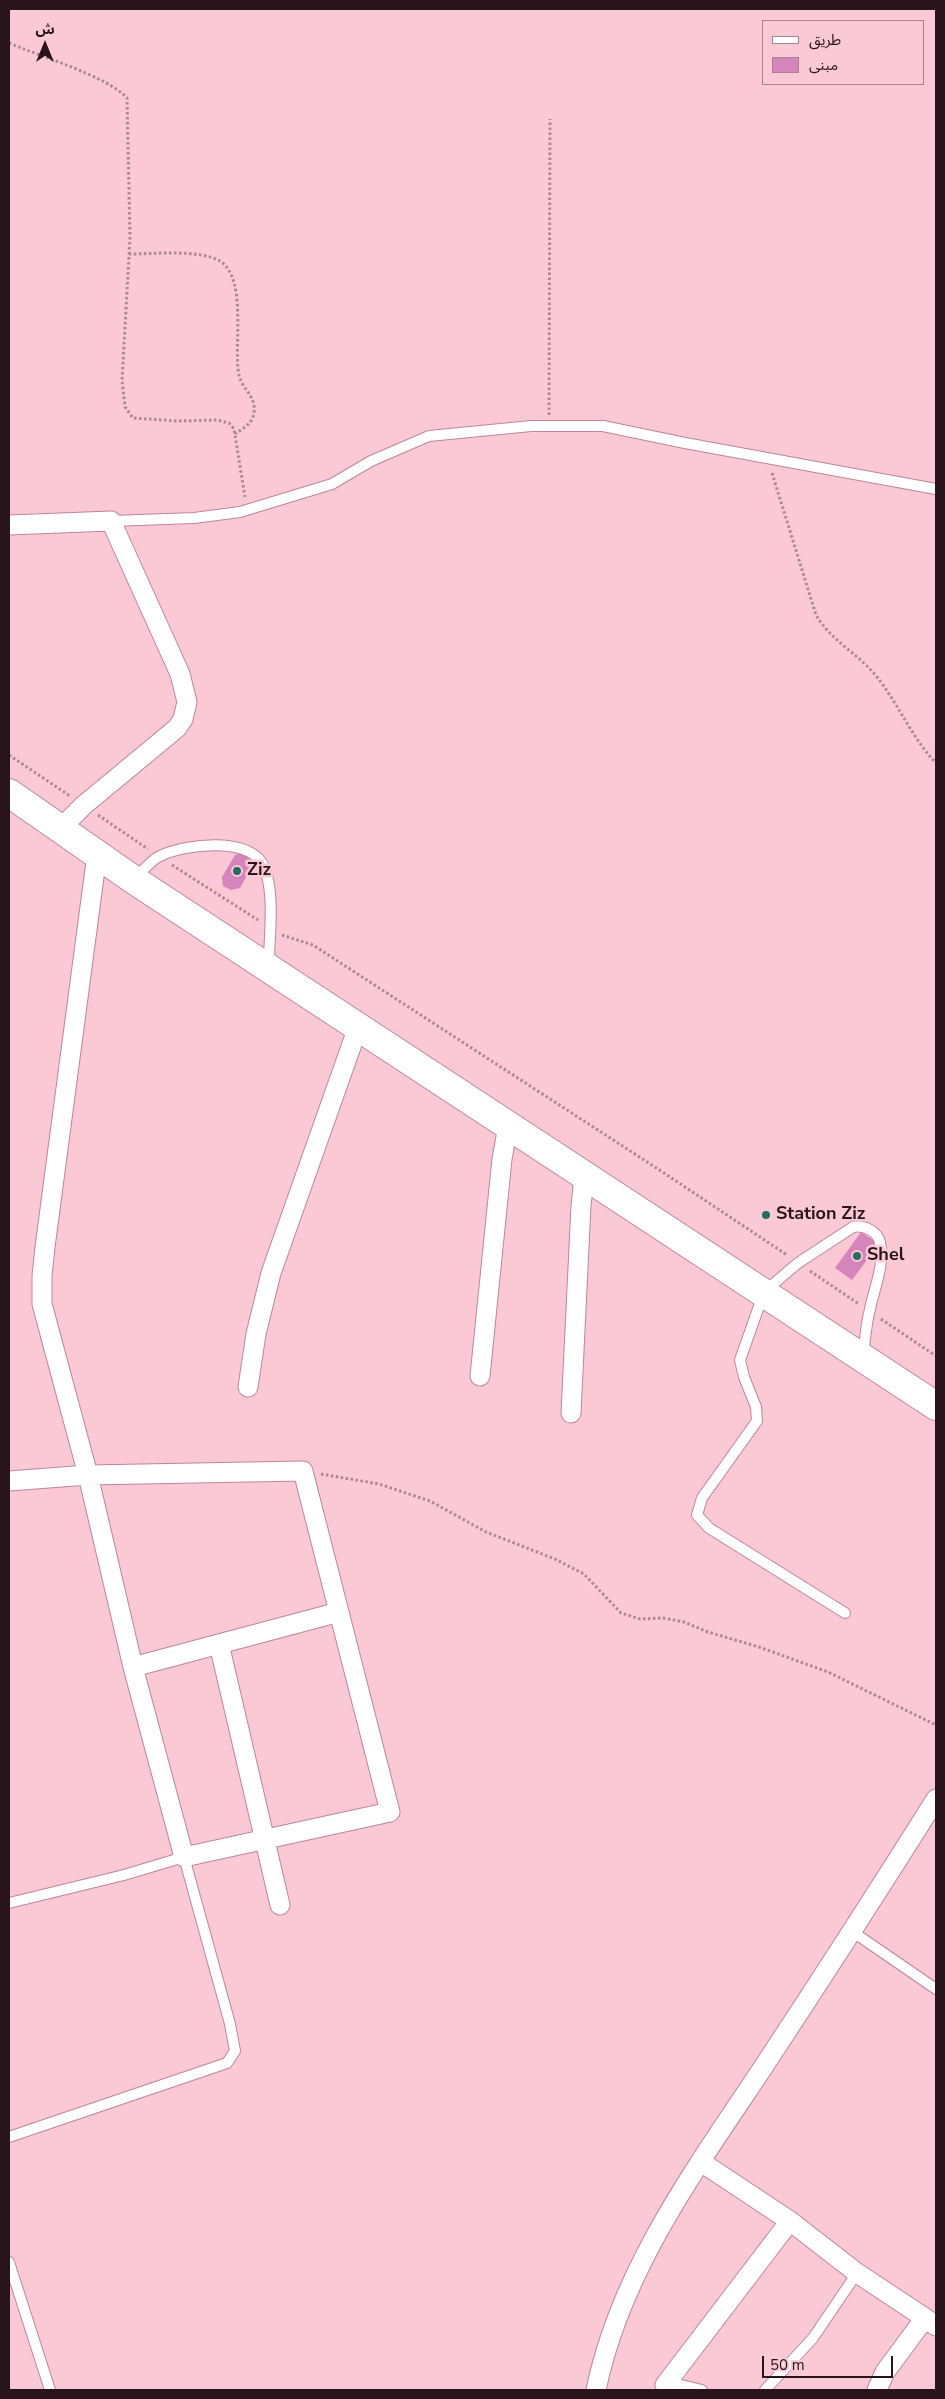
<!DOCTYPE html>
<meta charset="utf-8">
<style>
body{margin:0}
#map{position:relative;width:945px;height:2399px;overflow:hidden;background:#fbc9d6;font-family:"Nunito Sans","Noto Sans Arabic",sans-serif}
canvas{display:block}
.frame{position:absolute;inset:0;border:10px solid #2a141b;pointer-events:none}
.legend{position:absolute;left:762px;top:20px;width:162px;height:65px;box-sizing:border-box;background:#fbc9d6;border:1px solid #a7818b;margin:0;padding:6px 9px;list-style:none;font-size:15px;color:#2a141b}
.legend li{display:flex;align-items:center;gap:10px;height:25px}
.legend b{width:25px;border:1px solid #a7818b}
.north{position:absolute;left:20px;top:20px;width:50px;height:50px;-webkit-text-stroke:4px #fbc9d6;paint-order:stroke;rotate:0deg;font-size:14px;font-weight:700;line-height:20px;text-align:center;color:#2a141b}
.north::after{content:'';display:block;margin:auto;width:18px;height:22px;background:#2a141b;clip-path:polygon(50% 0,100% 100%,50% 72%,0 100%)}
.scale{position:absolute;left:762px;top:2356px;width:131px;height:22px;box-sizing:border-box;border:2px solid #2a141b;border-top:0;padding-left:6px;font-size:15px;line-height:18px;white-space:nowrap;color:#2a141b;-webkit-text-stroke:4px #fbc9d6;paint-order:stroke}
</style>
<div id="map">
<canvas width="945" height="2399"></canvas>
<div class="frame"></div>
<ul class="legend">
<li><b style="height:6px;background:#fff"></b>طريق</li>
<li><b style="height:14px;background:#d585bb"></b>مبنى</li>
</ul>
<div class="north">ش</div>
<div class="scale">50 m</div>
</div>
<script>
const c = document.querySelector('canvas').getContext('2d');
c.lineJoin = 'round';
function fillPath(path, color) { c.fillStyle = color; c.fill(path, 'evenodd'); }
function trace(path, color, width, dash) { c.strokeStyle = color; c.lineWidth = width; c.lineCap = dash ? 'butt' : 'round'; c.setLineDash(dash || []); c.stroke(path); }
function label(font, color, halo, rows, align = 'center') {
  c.font = font + ' "Nunito Sans",sans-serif'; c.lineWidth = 5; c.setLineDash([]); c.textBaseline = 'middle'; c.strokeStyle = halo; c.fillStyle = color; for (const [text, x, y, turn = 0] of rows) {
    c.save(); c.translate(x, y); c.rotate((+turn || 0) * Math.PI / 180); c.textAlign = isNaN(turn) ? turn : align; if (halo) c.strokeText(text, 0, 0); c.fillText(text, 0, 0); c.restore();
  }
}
fillPath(new Path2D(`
 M244,853L251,858L253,865L240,888L231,890L223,886L222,877L235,855Z
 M861,1232L879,1244L852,1280L835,1268Z`), '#d585bb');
const lane = new Path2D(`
 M111,521L194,518L240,512L332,484L371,461L429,436L531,426H603L685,443L936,489
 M134,879C142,872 151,860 160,856C185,844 253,835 265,869C275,898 269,934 269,964
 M845,1613L709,1528L697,1515L702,1498L757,1421L756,1407L744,1377L740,1360L764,1292L798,1263L853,1227C864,1225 878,1231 880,1243C885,1264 874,1289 870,1309C866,1324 865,1340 863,1356
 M9,1903L124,1875L184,1857L230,2024L235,2051L227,2063L9,2137
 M853,1932L936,1989
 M9,2262L50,2390
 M664,2385L677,2384L702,2390
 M765,2390L813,2338L857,2273`);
const street = new Path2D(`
 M9,525L111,521L180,674L187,702L183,719L177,728L84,805L59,830
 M480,1376L502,1159L508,1126
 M248,1387L256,1334L271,1273L358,1027
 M571,1413L581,1206L584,1177
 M9,1481L88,1475L303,1471L390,1812L184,1857L133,1667L88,1475L42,1304V1276L45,1247L97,854
 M219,1644L280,1905
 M133,1667L339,1612
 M701,2162L790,2221L857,2273L925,2318
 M665,2385L790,2221
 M596,2390C621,2269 697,2167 764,2066C822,1978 880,1888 936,1799
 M877,2390L885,2372L925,2318L936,2326`);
const secondary = new Path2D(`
 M9,793L134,880L936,1406`);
trace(lane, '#bf8596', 12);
trace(street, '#bf8596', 21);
trace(secondary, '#bf8596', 30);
trace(new Path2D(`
 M9,43C39,56 107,76 127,98L130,238L122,380L125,407L133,418L178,421L217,420L229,423L234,429L245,497
 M129,254C154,254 199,249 220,261C248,279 233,347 239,375C242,389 256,396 254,412C253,424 243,428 235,434
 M549,415L550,119
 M772,473L816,615C831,641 859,654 877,677C899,705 912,738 936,763
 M9,755L70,796
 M98,815L148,849
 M172,865L258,920
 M282,935L313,945L661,1171L787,1255
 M810,1271L859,1304
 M881,1319L936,1356
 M321,1474L379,1484L430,1501L486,1532L555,1559L584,1574L621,1613L640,1619L663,1618L684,1622L708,1632L759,1647L828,1672L936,1725`), '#af8792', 3, [2.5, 2.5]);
trace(lane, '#fff', 10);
trace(street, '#fff', 19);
trace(secondary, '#fff', 28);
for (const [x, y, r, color] of [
 [237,871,5,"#266c60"],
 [766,1215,5,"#266c60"],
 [857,1256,5,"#266c60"]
]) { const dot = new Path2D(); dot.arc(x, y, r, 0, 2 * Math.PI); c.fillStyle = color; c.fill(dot); trace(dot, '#fbc9d6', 2); }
label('bold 18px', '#2a141b', '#fbc9d6', [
 ["Ziz",247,871],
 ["Station Ziz",776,1215],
 ["Shel",867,1256]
], 'left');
</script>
